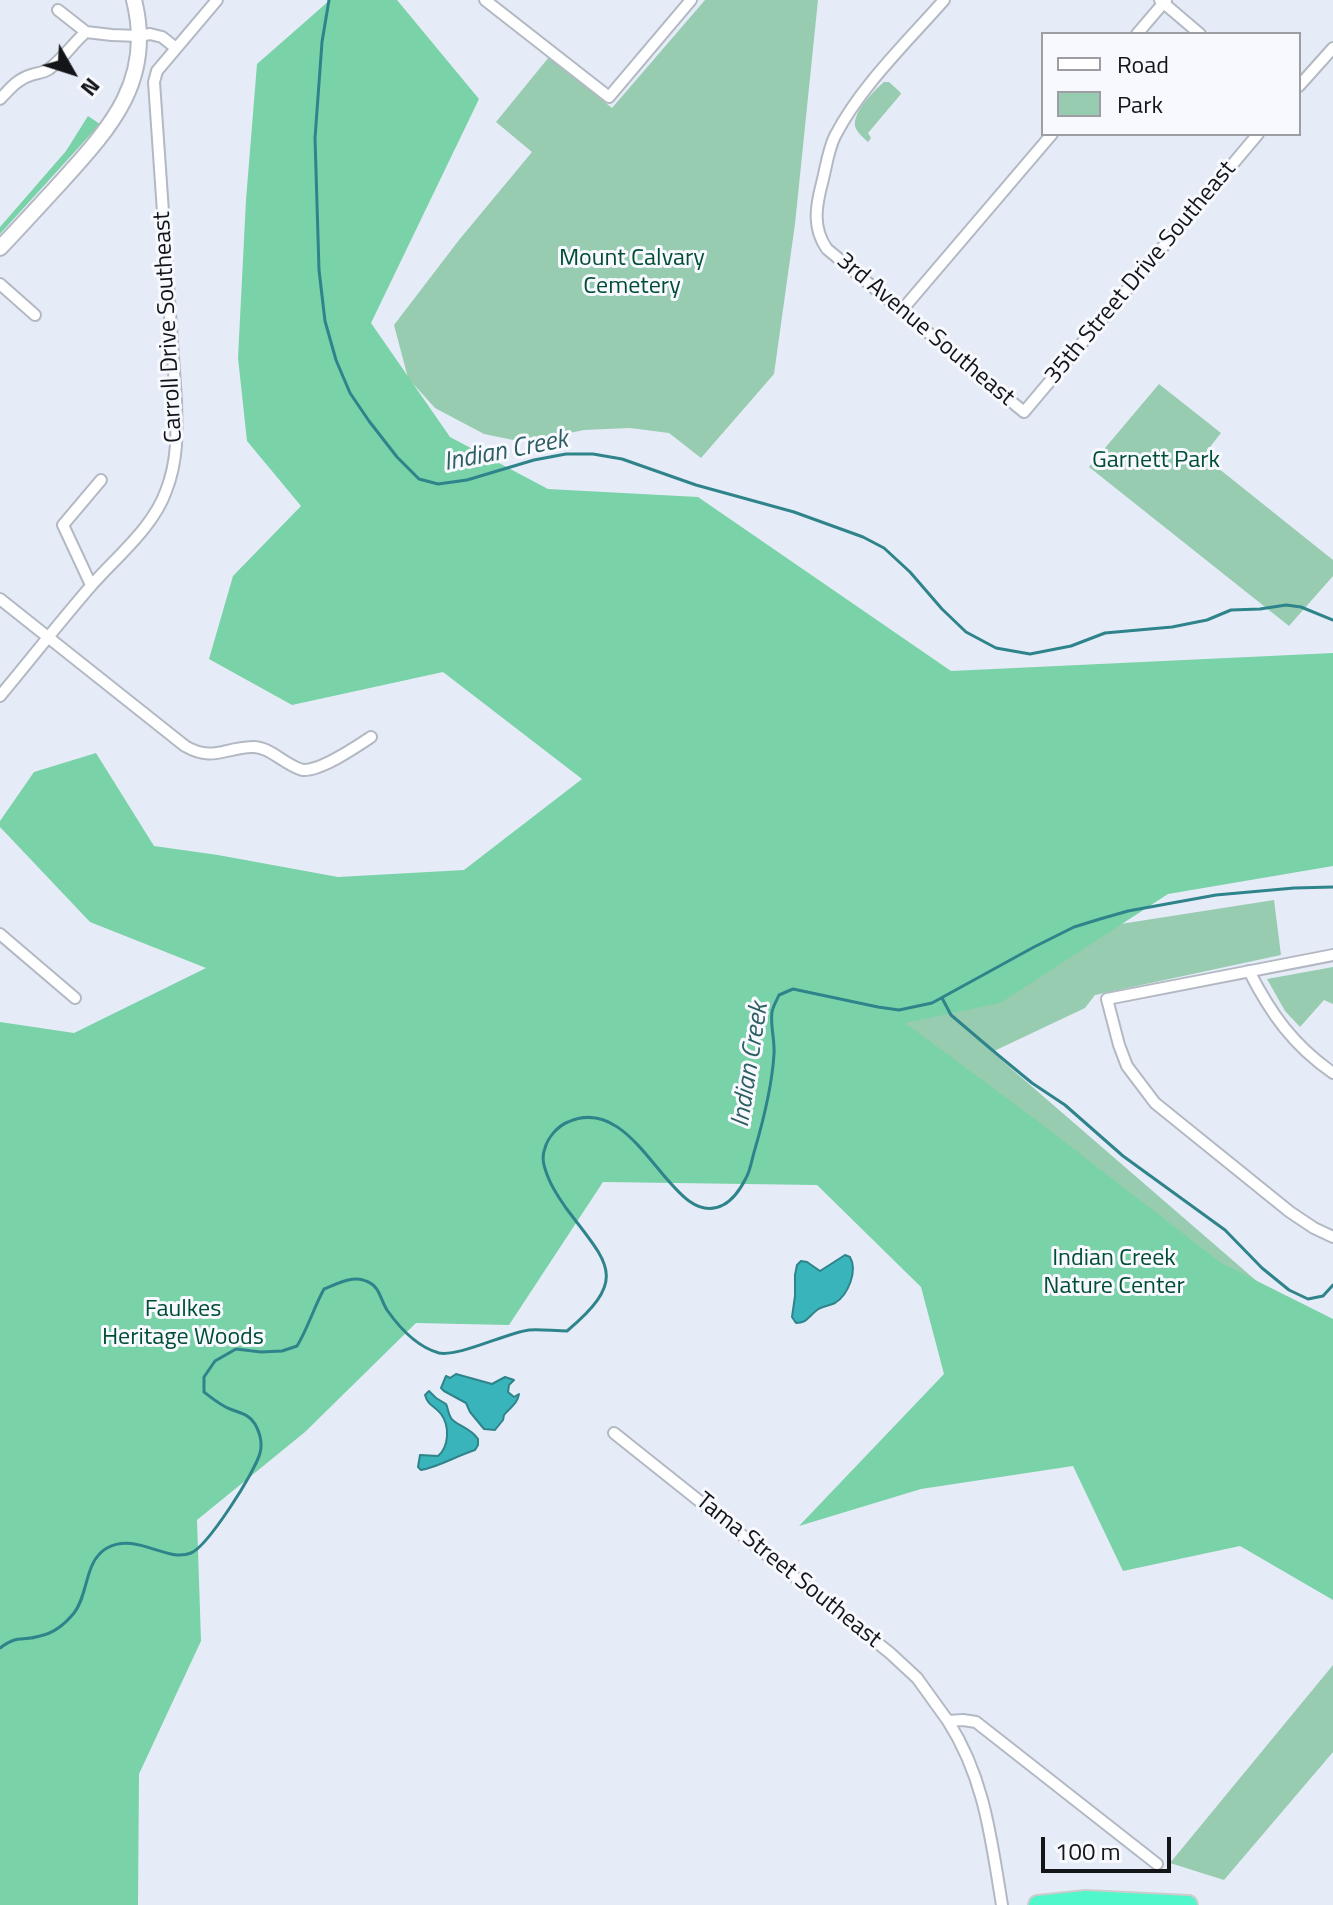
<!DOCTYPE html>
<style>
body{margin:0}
#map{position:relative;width:1333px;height:1905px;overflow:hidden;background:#e6ecf7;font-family:"Titillium Web",sans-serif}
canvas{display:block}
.legend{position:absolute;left:1041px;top:32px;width:260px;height:104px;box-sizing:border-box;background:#f7f9fe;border:2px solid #9c9ea2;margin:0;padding:10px 14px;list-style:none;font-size:24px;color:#131519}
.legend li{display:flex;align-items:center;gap:16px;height:40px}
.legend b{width:40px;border:2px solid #9c9ea2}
.north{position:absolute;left:32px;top:32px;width:80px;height:80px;-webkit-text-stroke:6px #f7f9fe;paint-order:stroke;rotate:129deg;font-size:22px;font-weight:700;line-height:32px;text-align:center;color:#131519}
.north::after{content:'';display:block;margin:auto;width:28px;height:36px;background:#131519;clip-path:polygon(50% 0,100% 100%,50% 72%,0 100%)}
.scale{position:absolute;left:1041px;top:1837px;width:130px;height:36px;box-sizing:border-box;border:4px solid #131519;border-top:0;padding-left:10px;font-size:24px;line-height:28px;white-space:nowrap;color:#131519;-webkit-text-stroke:6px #f7f9fe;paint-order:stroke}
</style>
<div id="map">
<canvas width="1333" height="1905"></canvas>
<ul class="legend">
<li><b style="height:10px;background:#fff"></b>Road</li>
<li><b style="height:22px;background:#97ccb1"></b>Park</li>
</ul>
<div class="north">N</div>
<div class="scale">100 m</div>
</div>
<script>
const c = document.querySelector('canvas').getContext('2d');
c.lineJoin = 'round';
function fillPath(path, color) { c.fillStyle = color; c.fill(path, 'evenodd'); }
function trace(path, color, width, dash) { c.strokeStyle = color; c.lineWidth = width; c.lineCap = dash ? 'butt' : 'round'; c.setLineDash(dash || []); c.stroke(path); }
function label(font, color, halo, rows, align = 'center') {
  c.font = font + ' "Titillium Web",sans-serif'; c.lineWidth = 6; c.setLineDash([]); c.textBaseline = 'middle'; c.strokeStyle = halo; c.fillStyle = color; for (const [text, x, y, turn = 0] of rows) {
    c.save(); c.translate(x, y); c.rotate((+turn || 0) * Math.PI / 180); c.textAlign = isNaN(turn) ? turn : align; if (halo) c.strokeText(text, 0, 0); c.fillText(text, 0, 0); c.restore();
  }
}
fillPath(new Path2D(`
 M705,0H818L795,224L774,374L701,458L669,433L630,428L584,430L550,437L518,441L484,434L435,408L408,378L394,325L459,240L532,152L496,122L549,57L612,108Z
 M884,82H889L900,92L901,94L868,133L871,138L868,142C863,137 857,133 855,126C853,111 874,91 884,82Z
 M1159,384L1221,433L1203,456L1333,560V576L1289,626L1089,467Z
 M790,889L1082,930L1274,900L1281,955L1095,995L1085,1008L992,1052L1333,1347V1559Z
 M1333,967V1004L1324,1000L1300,1027L1285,1011L1267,979Z
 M1333,1665V1752L1224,1880L1170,1863Z`), '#97ccb1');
fillPath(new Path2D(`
 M330,0H397L479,99L371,323L450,437L548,489L698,497L951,671L1333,653V866L1168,894L1000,1003L905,1023L1040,1123L1221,1263L1333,1319V1600L1240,1546L1123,1571L1073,1466L921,1489L799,1526L944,1374L921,1287L817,1185L603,1182L509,1325L416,1323L305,1432L197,1520L201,1641L139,1774L138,1905H0V1022L74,1033L206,968L90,922L0,827V821L34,772L96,753L154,846L218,855L338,877L464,870L582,779L443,672L292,705L209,659L233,576L301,506L247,441L238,358L246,200L257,64Z
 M88,116L100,124L0,234V227L66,151Z`), '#79d2a8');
const water = new Path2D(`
 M845,1255L850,1257C858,1271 848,1295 835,1303C829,1306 822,1306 817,1310C808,1317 807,1323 796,1323L792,1317L795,1296V1275L797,1265L801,1261L807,1262L820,1271Z
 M456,1374L492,1384L505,1377L514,1380L509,1385L508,1392L514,1397L519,1394C517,1405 510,1407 504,1415L503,1420L495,1430L484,1429L470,1412L466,1403L444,1391L441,1388L446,1376L450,1378Z
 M429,1391L436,1398L446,1404C448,1408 448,1413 451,1418C455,1425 470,1427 478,1439V1445L475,1450C456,1456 439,1467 421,1470L418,1467L420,1455L438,1456C449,1447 450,1426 441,1414C435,1406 428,1406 425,1395Z`);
fillPath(water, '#39b4bb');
trace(water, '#2e848a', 2);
trace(new Path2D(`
 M329,0L322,42L315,138L319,270L325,321L336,360L350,393L369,421L397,457L419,479L438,484L467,480L534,460L566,454H593L622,459L696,485L794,512L863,537L884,548L910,572L942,609L966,632L996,648L1030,654L1071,646L1105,633L1172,627L1207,620L1231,610L1260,609L1286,605L1301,607L1333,620
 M942,998L951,1015L998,1055L1032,1083L1065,1105L1123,1156L1225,1230L1262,1268L1289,1290L1308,1299L1323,1296L1333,1285
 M0,1648C19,1634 20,1642 40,1636C55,1633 65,1624 74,1613C89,1594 84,1561 107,1548C137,1532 166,1563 191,1553C208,1546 255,1472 260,1453C263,1442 260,1433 255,1424C249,1414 240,1413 230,1409C220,1405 212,1398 204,1392V1377L215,1361L236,1349L261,1352L282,1351L297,1346C308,1328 314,1307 324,1289C336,1284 353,1275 366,1281C380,1286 380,1299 387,1310C399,1327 417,1347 439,1353C459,1357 506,1333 529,1330C541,1329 554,1331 567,1331C630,1278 608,1264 566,1208C559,1198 552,1188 548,1177C544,1167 541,1158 545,1148C548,1137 558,1126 568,1122C639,1090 671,1233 723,1205C733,1200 741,1188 746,1178C751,1169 752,1158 755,1149C764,1118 772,1087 774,1054C775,1040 770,1025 772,1012C773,1006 777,1000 779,995L793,989L878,1007L899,1010L932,1003L1034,947L1074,927L1100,919L1128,911L1216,895L1294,888L1333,887`), '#2e848a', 3);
const minor = new Path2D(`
 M485,0L609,97L691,0
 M944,0C907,42 861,86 835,136C828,150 826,168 822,183C816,206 812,228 827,249L1024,412L1258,134
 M1160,0L1200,34
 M58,10L86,32L112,35L139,36L150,34L162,37L176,48
 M1137,34L1166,0
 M1299,86L1333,48
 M0,99C9,90 17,79 31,75C37,73 43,73 49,69C63,59 73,43 86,32
 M0,284L35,315
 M902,310L1052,134
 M91,585L63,525L101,480
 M0,599L185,746C213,762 223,748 252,747C264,746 276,756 286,762C291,765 297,769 303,770C321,771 356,747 371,737
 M0,696C30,660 59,623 90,587C115,558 153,528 166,491C178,461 177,432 176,400L154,82L157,71L217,0
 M0,934L75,998
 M1333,955L1107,999L1119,1045L1127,1066L1155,1103L1290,1212L1314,1228L1333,1237
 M1249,971C1271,1014 1293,1045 1333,1073
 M614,1433L890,1653L917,1678L948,1721L963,1720L976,1722L1157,1864
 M948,1721C985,1779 991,1839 1002,1905`);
const secondary = new Path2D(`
 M0,248C21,226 42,203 63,180C112,126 154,79 134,0`);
const trunk = new Path2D(`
 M1038,1905L1086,1900L1188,1905`);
trace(minor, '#b3b9c3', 14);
trace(secondary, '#b3b9c3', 18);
trace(trunk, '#cbcccc', 22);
trace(minor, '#fff', 10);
trace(secondary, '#fff', 14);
trace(trunk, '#4ff7ca', 18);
label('24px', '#014e34', '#f7f9fe', [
 ["Mount Calvary",632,259],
 ["Cemetery",632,287],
 ["Garnett Park",1156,461],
 ["Indian Creek",1114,1259],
 ["Nature Center",1114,1287],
 ["Faulkes",183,1310],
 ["Heritage Woods",183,1338]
]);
label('24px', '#131519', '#f7f9fe', [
 ["35th Street Drive Southeast",1141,273,-50],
 ["Carroll Drive Southeast",169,327,-93],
 ["3rd Avenue Southeast",925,330,40],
 ["Tama Street Southeast",788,1571,39]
]);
label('italic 26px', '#2d5f62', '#f7f9fe', [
 ["Indian Creek",506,452,-11],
 ["Indian Creek",751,1065,-81]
]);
</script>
